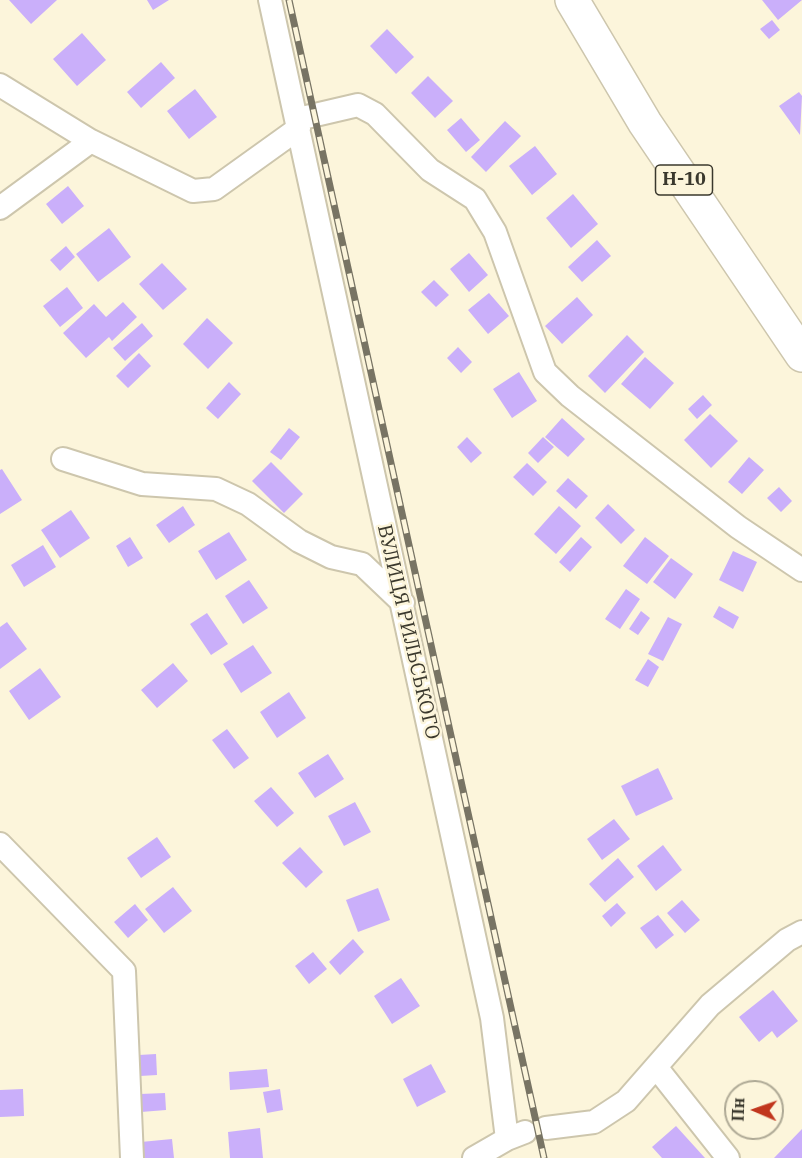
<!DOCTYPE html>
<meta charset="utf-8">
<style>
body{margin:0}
#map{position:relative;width:802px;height:1158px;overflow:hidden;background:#fcf5db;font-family:"IBM Plex Serif",serif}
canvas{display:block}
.north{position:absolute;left:724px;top:1080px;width:60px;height:60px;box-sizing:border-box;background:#fcf5db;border:2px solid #aea995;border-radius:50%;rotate:272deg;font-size:16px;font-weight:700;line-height:24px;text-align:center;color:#3a382d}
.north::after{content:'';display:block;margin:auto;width:21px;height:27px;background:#c1361d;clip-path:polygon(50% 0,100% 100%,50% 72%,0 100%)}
</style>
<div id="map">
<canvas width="802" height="1158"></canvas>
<div class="north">Пн</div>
</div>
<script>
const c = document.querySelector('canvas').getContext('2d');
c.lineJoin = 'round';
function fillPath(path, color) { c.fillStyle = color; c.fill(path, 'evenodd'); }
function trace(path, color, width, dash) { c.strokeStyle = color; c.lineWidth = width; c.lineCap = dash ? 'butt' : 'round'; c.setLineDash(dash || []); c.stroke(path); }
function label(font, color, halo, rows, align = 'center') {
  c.font = font + ' "IBM Plex Serif",serif'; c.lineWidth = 5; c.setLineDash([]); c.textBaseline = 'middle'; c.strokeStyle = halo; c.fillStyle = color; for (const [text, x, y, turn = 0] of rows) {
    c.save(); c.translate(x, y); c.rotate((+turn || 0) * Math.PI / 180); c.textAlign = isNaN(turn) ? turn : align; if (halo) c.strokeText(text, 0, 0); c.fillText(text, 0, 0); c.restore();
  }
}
fillPath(new Path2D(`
 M9,0H57L31,24Z
 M147,0H169L153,10Z
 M762,0H802L778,20Z
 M772,20L780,30L769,39L760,29Z
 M387,29L414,57L396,74L370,46Z
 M82,33L106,60L77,86L53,59Z
 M161,62L175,78L141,108L127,92Z
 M428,76L453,101L435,118L411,93Z
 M195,89L217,117L189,139L167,111Z
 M799,92L802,96L800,135L779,106Z
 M461,118L480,140L466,152L447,130Z
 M505,121L521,136L486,172L471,157Z
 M535,146L557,174L532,195L509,166Z
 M68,186L84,206L62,224L46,204Z
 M573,194L598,224L571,248L546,218Z
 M109,228L131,257L98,282L76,254Z
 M597,240L611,256L582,282L568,267Z
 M66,246L75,257L60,271L50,260Z
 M469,253L488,275L469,292L450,269Z
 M162,263L187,289L163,310L139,284Z
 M434,280L449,295L436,307L421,292Z
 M67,287L83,308L60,327L43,306Z
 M489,293L509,316L488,334L468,310Z
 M577,297L593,315L562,344L545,326Z
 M123,302L137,317L112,341L109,337L86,358L63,333L94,304L106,317Z
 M207,318L233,343L208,369L183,344Z
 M142,323L153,336L125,361L113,348Z
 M627,335L644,352L605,393L588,376Z
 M458,347L472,362L461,373L447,358Z
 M139,353L151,366L128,388L116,376Z
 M645,357L674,383L650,409L621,384Z
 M519,372L537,401L512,418L493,389Z
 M229,382L241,394L218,419L206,408Z
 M703,395L712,405L697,419L688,409Z
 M710,414L738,441L711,468L684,440Z
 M562,418L585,439L568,457L545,437Z
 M289,428L300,437L281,460L270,452Z
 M467,437L482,453L471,463L457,447Z
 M543,437L554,447L538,463L528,453Z
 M749,457L764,470L742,494L728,482Z
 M271,462L303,494L284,513L252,481Z
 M527,463L547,482L533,496L513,477Z
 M2,469L22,500L0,514V470Z
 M568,478L588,496L576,509L556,491Z
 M779,487L792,501L781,512L767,498Z
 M608,504L635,530L621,544L595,518Z
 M183,506L195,525L169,543L156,525Z
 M559,506L581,526L556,554L534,534Z
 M71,510L90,538L60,558L41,530Z
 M229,532L247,560L216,580L198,551Z
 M130,537L143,558L128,567L116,546Z
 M581,537L592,547L570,572L559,562Z
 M645,537L669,556L647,584L623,566Z
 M43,545L56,567L24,587L11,565Z
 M733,551L757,562L743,592L719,580Z
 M671,558L693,574L675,599L653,582Z
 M249,580L268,608L243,624L225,596Z
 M626,589L640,599L620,629L605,619Z
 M719,606L739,617L733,629L713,617Z
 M641,611L650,618L638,635L629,629Z
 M207,613L228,644L211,655L190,624Z
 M668,617L682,624L663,661L648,654Z
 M7,622L27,649L0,669V627Z
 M253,645L272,673L241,693L223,664Z
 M648,659L659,667L648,687L635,680Z
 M173,663L188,681L157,708L141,690Z
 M40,668L61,697L29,720L9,691Z
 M289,692L306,718L277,738L260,712Z
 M227,729L249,758L234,769L212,740Z
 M328,754L344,779L315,798L298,773Z
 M658,768L673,799L636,816L621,786Z
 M271,787L294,813L277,827L254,801Z
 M355,802L371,832L344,846L328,816Z
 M614,819L630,839L602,860L587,839Z
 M157,837L171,857L141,878L127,858Z
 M663,845L682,870L656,891L637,866Z
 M300,847L323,872L306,888L282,863Z
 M618,858L634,877L605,902L589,884Z
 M173,887L192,911L164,933L145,909Z
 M378,888L390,920L358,932L346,900Z
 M682,900L700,920L685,933L667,913Z
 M617,903L626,913L611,927L602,916Z
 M135,904L148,920L128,938L114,922Z
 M658,915L674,935L656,949L640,928Z
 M353,939L364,952L340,975L329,962Z
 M313,952L327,969L309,984L295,966Z
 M401,978L420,1006L392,1024L374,996Z
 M773,990L798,1021L777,1038L772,1031L759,1042L739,1017Z
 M156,1054L157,1075L140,1076L139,1055Z
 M431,1064L446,1092L417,1107L403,1079Z
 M267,1069L269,1087L230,1090L229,1072Z
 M23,1089L24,1116L0,1117V1090Z
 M280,1089L283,1110L267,1113L263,1092Z
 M165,1093L166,1110L141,1112L140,1094Z
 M676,1126L705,1158H662L652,1147Z
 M260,1128L263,1158H230L228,1132Z
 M802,1129V1158H774Z
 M172,1139L174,1158H142L141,1142Z`), '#caaffa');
const minor = new Path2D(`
 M270,0L492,1018L507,1139
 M0,85L91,141L193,191L214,189L299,128
 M298,119L358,105L375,114L430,170L475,199L495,232L545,372L570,396L738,527L802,570
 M0,208L91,141
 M63,459L142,484L216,489L248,504L299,541L331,557L362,564L403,603
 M0,844L124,971L132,1158
 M656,1067L728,1158
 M546,1128L594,1122L626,1101L710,1005L787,940L802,932
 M474,1158L507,1139L525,1132`);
const primary = new Path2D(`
 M572,0L645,123L802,355`);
trace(minor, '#cdc6ad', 26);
trace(primary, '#cdc6ad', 36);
trace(minor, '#fff', 22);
trace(primary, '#fff', 33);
const rail = new Path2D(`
 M289,0L544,1158`);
trace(rail, '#787464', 7);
trace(rail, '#fcf5db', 4.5, [14]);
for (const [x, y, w] of [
 [684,180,57]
]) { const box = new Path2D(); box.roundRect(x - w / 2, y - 15, w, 30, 4.5); c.fillStyle = '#fcf5db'; c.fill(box); trace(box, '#3a382d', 1.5); }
label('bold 18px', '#3a382d', null, [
 ["Н-10",684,180]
]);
label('20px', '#3a382d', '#fcf5db', [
 ["ВУЛИЦЯ РИЛЬСЬКОГО",408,632,77]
]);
</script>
